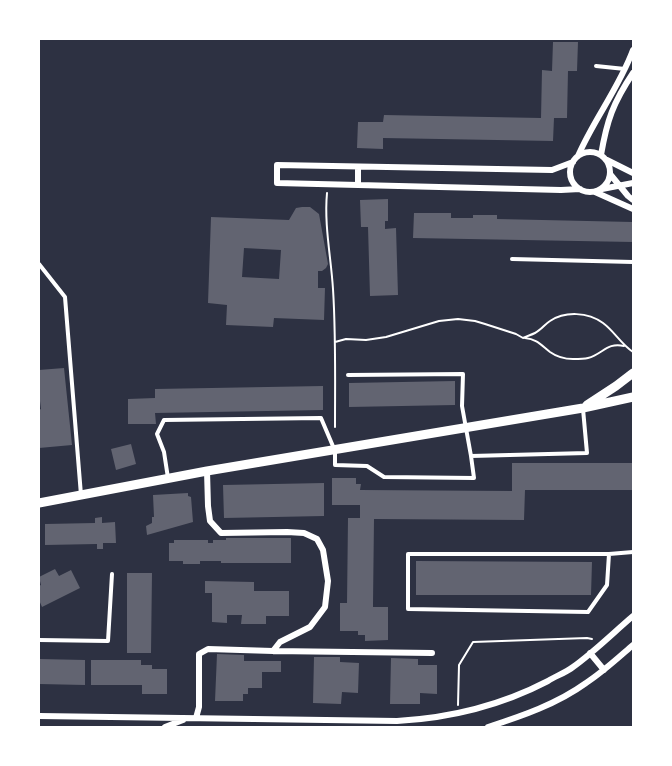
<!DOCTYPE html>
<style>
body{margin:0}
#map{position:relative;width:672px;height:766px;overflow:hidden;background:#2d3142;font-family:"Times New Roman",serif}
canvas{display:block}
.frame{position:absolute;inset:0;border:40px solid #fff;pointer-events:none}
</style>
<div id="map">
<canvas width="672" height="766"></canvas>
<div class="frame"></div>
</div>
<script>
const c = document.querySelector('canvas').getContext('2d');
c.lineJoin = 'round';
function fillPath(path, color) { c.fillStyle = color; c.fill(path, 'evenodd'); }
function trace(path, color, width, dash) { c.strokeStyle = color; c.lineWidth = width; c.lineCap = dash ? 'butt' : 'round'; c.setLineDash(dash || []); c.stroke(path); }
fillPath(new Path2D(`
 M553,42H578L577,71H568L567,118H554L553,141L383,138V149L357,148L358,122H383L384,115L541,118L542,70L552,71Z
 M388,199V221H385V229L396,228L398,295L370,296L368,227H361L360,200Z
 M302,207H310L319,214L328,264L326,268L322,271H318V288H325L324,320L274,318L273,327L226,325L227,305L208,303L211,217L289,220L296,208ZM244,248L281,250L279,279L242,277Z
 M414,213H451V218H473V215H497V219L633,222V242L413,238Z
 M64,368L72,445L39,448V410L41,409L39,393V370Z
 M455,381V405L349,407V383Z
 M323,386V410L155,413L156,424H128V399L155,398V389Z
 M131,444L136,464L116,470L111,449Z
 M512,463H633V490H525L524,520L374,519L373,604V607H388V640L365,641V635H358V631H340V603H347L348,518H360V505H332V478H356V484H361L360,490L512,491Z
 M324,483V516L224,518L223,485Z
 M188,493V496L191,497L193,522L147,535L146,526L152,523V517H154L153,495Z
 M102,517V523L115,522L116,543H103V549H97V544L45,545V524L95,523V518Z
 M226,538H291V563H221V561H200V564H183V561H169V543H174V540H208V543H213V540H226Z
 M416,561L592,562L591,595H416Z
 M55,569L59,576L71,570L80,588L42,607L39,600V586L41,585L39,577Z
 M127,573H152L151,653H127Z
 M205,581L254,582V591H289V616H266V624H241L242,615H227V623L212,622V593H205Z
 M217,654L244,655V661H281V672H262V688H248V694H243V701H215Z
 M314,657H340V662L359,663L358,693L342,692L341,704L313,703Z
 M391,658L418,659V665H437V694L420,693V704H390Z
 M39,659L85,660V685L39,684Z
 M91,660H141V665H152V669H167V694H142V685H91Z`), '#626471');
trace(new Path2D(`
 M327,193C324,225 331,257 333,289C336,335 335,381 335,427
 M525,338C537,339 542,346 550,352C557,357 566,359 573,359C578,359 584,359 588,358C603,354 607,342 624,346
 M335,342L346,339L366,340L386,337L439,321L458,319L475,321L485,324L516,334L523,338C527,336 531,335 535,333C541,330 545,324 550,321C565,311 588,312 603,323C614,331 621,344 633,352
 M458,705L459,665L473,642L587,638L592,639`), '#fff', 2);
trace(new Path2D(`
 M596,66L625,69
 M512,259L633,262
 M39,264L65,297L81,495
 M348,375L463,374L462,406L471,456
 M168,478L164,452L157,434L164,420L321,418L335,451V465L367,466L384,477L474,478L471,456L587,453L583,409
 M609,554L607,585L588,612L408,609V554H609L633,552
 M39,640L108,641L112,574`), '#fff', 4);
trace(new Path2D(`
 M570 172a20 20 0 1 1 40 0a20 20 0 1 1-40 0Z
 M601,155C607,120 613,103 633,73
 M578,156C594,119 619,88 633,50
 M607,160L633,173
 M573,162L552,170L277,165V183L561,190L580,189
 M610,174L628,196L633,200
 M358,184V167
 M602,189L633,183
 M595,192L633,209
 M207,471L208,506L210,521L221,533L287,532L304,533L317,539L323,550L328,581L325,607L310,627L280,642L273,651
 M590,653L604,670
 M39,716L397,721C451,718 500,706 548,681C556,676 565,673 573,667C594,652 613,633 633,616
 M196,718L199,707V654L208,649L273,651L432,653
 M165,727L183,720
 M488,727C522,716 557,704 586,683C603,672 618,658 633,645`), '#fff', 6);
trace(new Path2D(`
 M587,405L616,386L633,373
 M39,503L207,471L583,408L633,397`), '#fff', 9);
</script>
